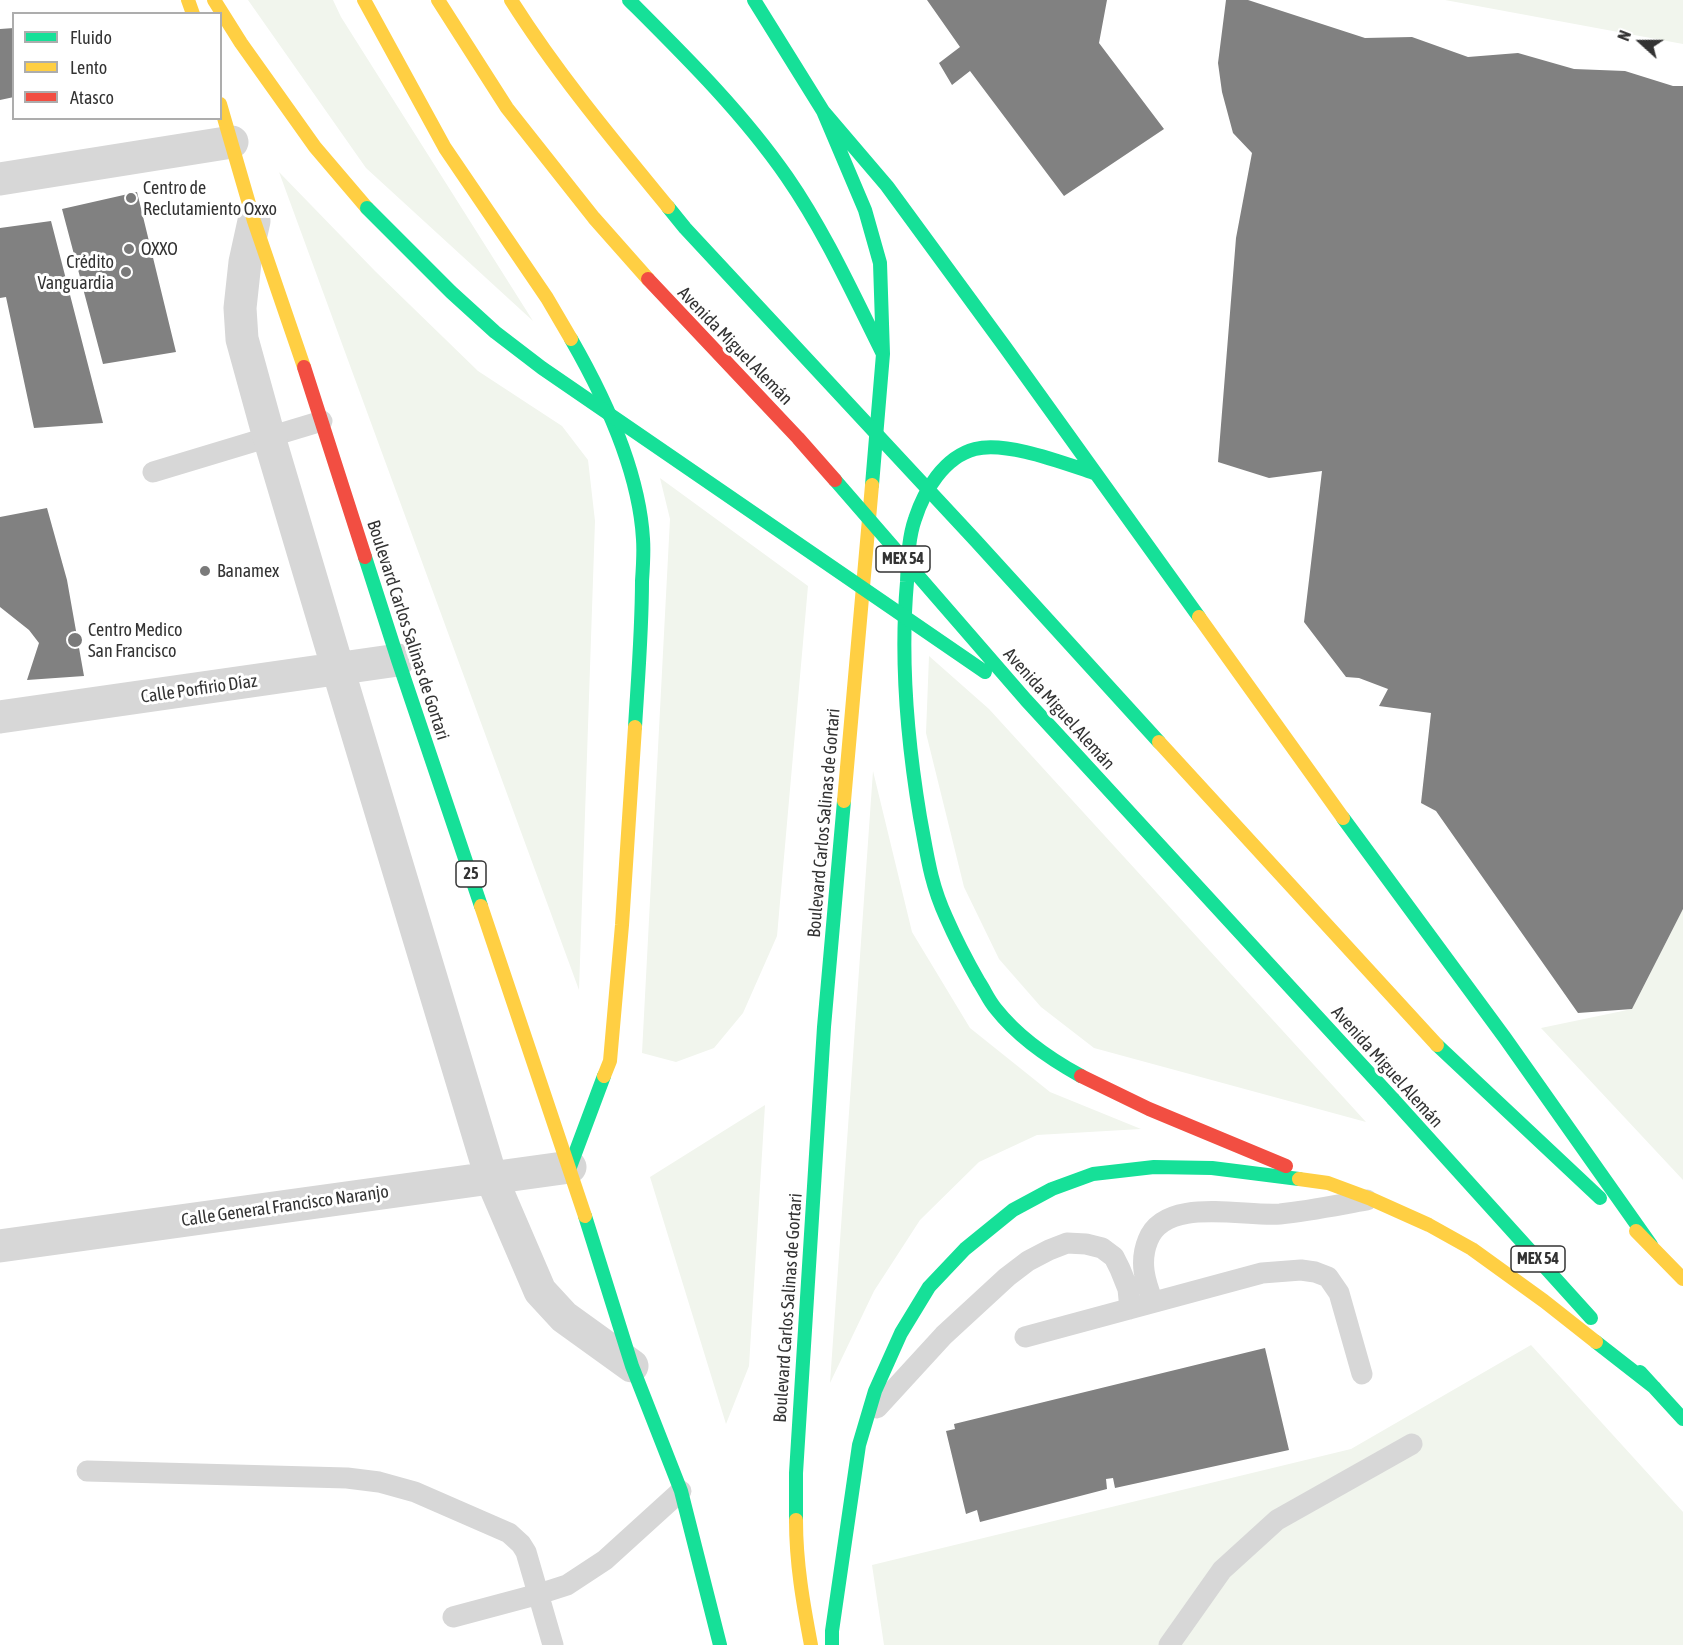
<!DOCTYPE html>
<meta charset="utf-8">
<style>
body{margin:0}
#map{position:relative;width:1683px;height:1645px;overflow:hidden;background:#fff;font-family:"Asap Condensed",sans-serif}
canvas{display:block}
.legend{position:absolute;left:12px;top:12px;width:210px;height:108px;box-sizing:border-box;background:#fff;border:2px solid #adadad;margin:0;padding:8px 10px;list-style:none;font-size:18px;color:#333}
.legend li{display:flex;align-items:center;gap:12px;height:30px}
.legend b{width:30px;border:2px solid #adadad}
.north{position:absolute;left:1611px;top:12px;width:60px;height:60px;-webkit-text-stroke:4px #fff;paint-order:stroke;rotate:291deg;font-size:16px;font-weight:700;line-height:24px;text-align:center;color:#333}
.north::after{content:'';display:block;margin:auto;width:21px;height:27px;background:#333;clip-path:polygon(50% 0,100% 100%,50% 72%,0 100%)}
</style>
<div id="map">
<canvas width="1683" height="1645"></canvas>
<ul class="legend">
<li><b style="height:8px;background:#16e098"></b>Fluido</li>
<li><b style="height:8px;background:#ffcf43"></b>Lento</li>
<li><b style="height:8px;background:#f24e42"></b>Atasco</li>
</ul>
<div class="north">N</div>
</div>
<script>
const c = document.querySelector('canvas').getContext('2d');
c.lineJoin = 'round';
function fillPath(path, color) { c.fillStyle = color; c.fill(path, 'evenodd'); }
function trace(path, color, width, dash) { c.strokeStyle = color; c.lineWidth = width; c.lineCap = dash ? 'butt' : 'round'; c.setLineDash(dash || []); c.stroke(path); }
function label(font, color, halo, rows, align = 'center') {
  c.font = font + ' "Asap Condensed",sans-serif'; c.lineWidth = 6; c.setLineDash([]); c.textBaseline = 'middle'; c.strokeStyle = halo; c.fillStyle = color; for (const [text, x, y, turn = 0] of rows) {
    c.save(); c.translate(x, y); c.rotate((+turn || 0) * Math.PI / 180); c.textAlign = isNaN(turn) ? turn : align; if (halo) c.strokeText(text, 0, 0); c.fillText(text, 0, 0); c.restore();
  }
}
fillPath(new Path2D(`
 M248,0H333L341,17L533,321L366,168Z
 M1445,0H1683V44Z
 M279,172L375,271L478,371L562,426L588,460L595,521L579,990Z
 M660,478L808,586L777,936L743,1013L714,1048L676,1062L642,1053L670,519Z
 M929,656L989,709L1366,1122L1094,1048L1041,1007L999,959L964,887L926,733Z
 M873,771L912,932L970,1028L1050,1092L1141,1129L1037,1135L979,1162L920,1220L874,1291L830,1383Z
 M1683,909V1180L1541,1028L1632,1009Z
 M765,1105L749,1366L726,1424L650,1177Z
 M1531,1345L1683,1512V1645H884L872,1565L1351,1449Z`), '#f1f5ed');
fillPath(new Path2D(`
 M927,0H1107L1099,43L1164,129L1064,196L970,71L952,85L939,63L960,47Z
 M1226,0H1248L1365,38L1412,37L1468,57L1518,53L1574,69L1625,71L1673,86H1683V909L1632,1009L1578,1013L1436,811L1421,803L1431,713L1379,706L1388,689L1359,678L1346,677L1304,622L1322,471L1269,478L1218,462L1236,238L1252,153L1233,133L1222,92L1218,63Z
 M14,28V97L0,100V29Z
 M137,192L176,352L103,364L62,209Z
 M51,221L103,423L34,428L6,297L0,298V228Z
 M47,508L67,580L84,676L27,680L39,643L29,630L0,607V517Z
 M1265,1348L1289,1450L1115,1488L1113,1478L1106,1479L1107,1489L980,1522L977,1510L966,1514L946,1431L955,1429L954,1424Z`), '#818181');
trace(new Path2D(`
 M153,472L322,421
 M1153,1302C1145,1281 1139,1262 1148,1240C1165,1196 1243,1217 1280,1214C1309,1211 1338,1205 1367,1200
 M1025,1337L1262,1273L1301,1270L1315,1272L1328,1277L1339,1293L1362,1374
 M877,1408L944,1335L1007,1277L1028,1261L1049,1250L1067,1243L1086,1244L1102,1248L1114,1257L1120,1269L1128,1289L1130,1309
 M87,1471L347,1478L379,1482L415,1492L509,1533L521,1544L526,1552L553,1645
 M453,1617L539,1594L567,1585L605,1560L681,1491
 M1169,1645L1222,1570L1277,1520L1412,1444`), '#d7d7d7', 21);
trace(new Path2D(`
 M0,179L232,142
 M254,221L245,262L240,308L242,339L269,437L338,669L491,1177L540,1291L564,1317L632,1366
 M0,717L398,660
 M0,1246L570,1167`), '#d7d7d7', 33);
trace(new Path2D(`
 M629,0C685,56 742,112 787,177C825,232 853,294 883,354
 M754,0L823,111L865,210L880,263L883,354L872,485
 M823,111L887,186L1005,347L1199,617
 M571,339C605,398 639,470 643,539C644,553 643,567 642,581C642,629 638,678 635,727
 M365,557L398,660L481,906
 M1343,818L1505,1038L1651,1245
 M1437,1045L1600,1198
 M1081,1076C1050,1059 1018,1037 996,1009C989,1001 985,991 979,982C967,961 956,940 946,917C930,882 927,854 920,817C907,739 900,661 907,582C908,561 908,539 915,519C924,491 944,457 975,449C1007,441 1063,463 1094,473
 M1393,1099L1591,1318
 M570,1167L604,1076
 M585,1216L632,1366L681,1491L720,1645
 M1596,1342L1655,1388
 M1640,1372L1683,1419
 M796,1520V1473L824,1027L844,801
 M832,1645V1631L859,1445L875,1391L901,1333L929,1287L965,1249L1013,1210L1052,1189L1093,1174L1154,1167L1212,1168L1299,1179`), '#16e098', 14);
trace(new Path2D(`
 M188,0L193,14
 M214,0L241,43L315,147L367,208
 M364,0L445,148L547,298L571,339
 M220,104L254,221L304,367
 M1199,617L1343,818
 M844,801L872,485
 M481,906L585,1216
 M604,1076L610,1061L622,925L635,727
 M1299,1179L1328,1183L1371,1199L1429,1225L1472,1249L1544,1301L1596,1342
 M1636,1231L1683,1279
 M796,1520C796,1563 803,1603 811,1645`), '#ffcf43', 14);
trace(new Path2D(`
 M304,367L365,557
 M1081,1076L1149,1109L1286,1166`), '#f24e42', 14);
trace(new Path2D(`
 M668,207L685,228L976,541L1159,742
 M367,208L451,292L495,332L542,368L985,672
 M835,480L1026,700L1393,1099`), '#16e098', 14);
trace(new Path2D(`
 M438,0L507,108L594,218L648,279
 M511,0C557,73 613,140 668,207
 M1159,742L1437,1045`), '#ffcf43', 14);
trace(new Path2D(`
 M648,279L798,438L835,480`), '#f24e42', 14);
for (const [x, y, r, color] of [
 [131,198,6,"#7a7a7a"],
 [129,249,6,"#7a7a7a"],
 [126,272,6,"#7a7a7a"],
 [205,571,6,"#7a7a7a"],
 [75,640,8,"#7a7a7a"]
]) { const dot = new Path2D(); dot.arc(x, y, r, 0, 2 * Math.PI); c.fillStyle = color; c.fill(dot); trace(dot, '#fff', 2); }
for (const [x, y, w] of [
 [903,559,54],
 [471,874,30],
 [1538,1259,54]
]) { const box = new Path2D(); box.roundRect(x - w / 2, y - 13, w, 26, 4.5); c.fillStyle = '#fff'; c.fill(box); trace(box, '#333', 1.5); }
label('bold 16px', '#333', null, [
 ["MEX 54",903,559],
 ["25",471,874],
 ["MEX 54",1538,1259]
]);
label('18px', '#333', '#fff', [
 ["Centro de",143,188],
 ["Reclutamiento Oxxo",143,209],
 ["OXXO",141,249],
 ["Crédito",114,262,"right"],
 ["Vanguardia",114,283,"right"],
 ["Banamex",217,571],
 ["Centro Medico",88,630],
 ["San Francisco",88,651]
], 'left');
label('18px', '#333', '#fff', [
 ["Avenida Miguel Alemán",735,346,46],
 ["Boulevard Carlos Salinas de Gortari",408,630,72],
 ["Calle Porfirio Díaz",199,689,-8],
 ["Avenida Miguel Alemán",1059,709,48],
 ["Boulevard Carlos Salinas de Gortari",824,823,-85],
 ["Avenida Miguel Alemán",1387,1067,48],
 ["Calle General Francisco Naranjo",285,1206,-8],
 ["Boulevard Carlos Salinas de Gortari",788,1308,-86]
]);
</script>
